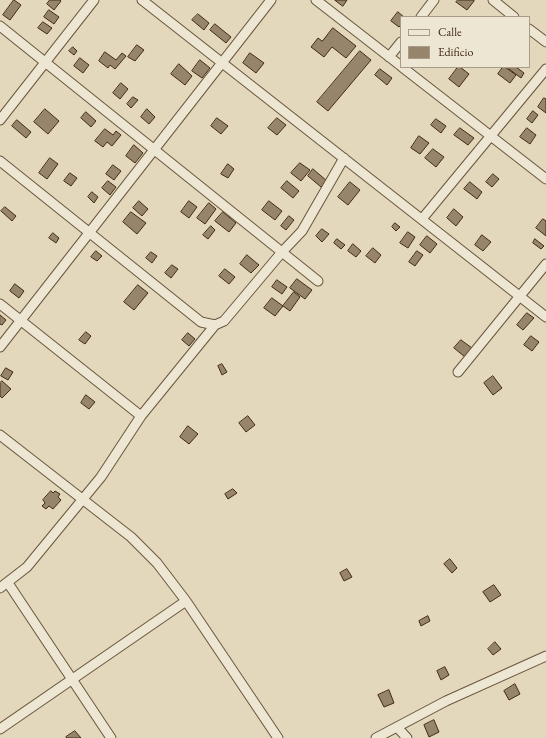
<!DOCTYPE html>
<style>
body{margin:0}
#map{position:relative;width:546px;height:738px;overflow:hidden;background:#e3d8bb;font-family:"EB Garamond",serif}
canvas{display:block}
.legend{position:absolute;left:400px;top:16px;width:130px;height:52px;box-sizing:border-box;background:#ede6d3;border:1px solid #a99b87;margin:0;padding:5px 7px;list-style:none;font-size:12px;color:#422b14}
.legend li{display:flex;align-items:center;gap:8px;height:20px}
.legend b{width:20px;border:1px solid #a99b87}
</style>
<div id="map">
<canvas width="546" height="738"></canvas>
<ul class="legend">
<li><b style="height:5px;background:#ede6d3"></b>Calle</li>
<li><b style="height:11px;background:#96856b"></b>Edificio</li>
</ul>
</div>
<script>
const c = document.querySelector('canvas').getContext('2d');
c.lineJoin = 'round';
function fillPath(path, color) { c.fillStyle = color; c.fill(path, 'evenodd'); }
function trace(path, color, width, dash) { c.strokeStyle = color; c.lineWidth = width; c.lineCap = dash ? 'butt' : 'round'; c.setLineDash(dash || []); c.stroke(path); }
const building = new Path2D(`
 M14,0L21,5L10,20L3,15Z
 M50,0H60L61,1L54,10L47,4Z
 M335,0H347L343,6Z
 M458,0H474V1L467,10L456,2Z
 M49,10L59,17L54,24L44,17Z
 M398,12L404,17H401V25L399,27L391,21Z
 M198,14L209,23L204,30L192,20Z
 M43,22L52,28L47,34L38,28Z
 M215,24L231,37L226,43L210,30Z
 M333,28L356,46L346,58L332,47L324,57L311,47L318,38L322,41Z
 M137,45L144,50L135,61L128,57Z
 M73,47L77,51L74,55L69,51Z
 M360,51L371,60L328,111L317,102Z
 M105,52L116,60L122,53L126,56L115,69L110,65L108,68L99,61Z
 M250,53L264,63L256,73L243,63Z
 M80,58L89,65L83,73L74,66Z
 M200,60L210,68L202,78L192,71Z
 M179,64L192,76L185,85L171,74Z
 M458,67H460L469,74L459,87L449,79Z
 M503,67H505L516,75L510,83L498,74Z
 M511,67H516L524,73L521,78L509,69Z
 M380,69L392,78L387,85L375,75Z
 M121,83L128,89L120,99L113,93Z
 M133,97L138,100L131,108L127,104Z
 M544,98L546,99V113L538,107Z
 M45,109L59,121L48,134L34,122Z
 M147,109L155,117L149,124L141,117Z
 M533,111L538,115L532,123L527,119Z
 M86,112L96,121L91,127L81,118Z
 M217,118L228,126L221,134L211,126Z
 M277,118L286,125L277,135L268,128Z
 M436,119L446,126L441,133L431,125Z
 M17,120L31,132L26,138L12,126Z
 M460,128L474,138L468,145L454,135Z
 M527,128L536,135L530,144L520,137Z
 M105,129L113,135L116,131L121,135L112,146L107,142L103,147L95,141Z
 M419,136L429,143L420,154L411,148Z
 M134,145L143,153L135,163L126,156Z
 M433,149L444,157L436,167L425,158Z
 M50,158L58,164L47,179L39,173Z
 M300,163L310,170L301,181L291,173Z
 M228,164L234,169L228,178L221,174Z
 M113,165L121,171L114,180L106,174Z
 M313,169L327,181L321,187L308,176Z
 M70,173L77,178L71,186L64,181Z
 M493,174L499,179L492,187L486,182Z
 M108,181L116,187L110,195L102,188Z
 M287,181L299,191L293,198L281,188Z
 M350,182L360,190L348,205L338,197Z
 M470,182L482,192L477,199L464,189Z
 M92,192L98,197L94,203L88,197Z
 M139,201L148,209L142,216L133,208Z
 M189,201L197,207L189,218L181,212Z
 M269,201L282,211L275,220L262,210Z
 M209,203L216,209L205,224L197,218Z
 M5,207L16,216L12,221L1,211Z
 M454,209L463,217L456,226L447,218Z
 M131,212L146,223L137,234L123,222Z
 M223,212L236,223L229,232L215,221Z
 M289,216L294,220L286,230L281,226Z
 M543,219L546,221V236L536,228Z
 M395,223L400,227L396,231L392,227Z
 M211,226L215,230L208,239L203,235Z
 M322,229L329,234L322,242L316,236Z
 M408,232L415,237L408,248L400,243Z
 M53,233L59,238L56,243L49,238Z
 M482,235L491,242L483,251L475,245Z
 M427,236L437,244L430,253L420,245Z
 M337,239L345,245L341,249L334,243Z
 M535,239L544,246L541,249L533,243Z
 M353,244L361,251L356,257L348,251Z
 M373,248L381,255L375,263L366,256Z
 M96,251L102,256L97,261L91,257Z
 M417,251L423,255L415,266L409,262Z
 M151,252L157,256L152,263L146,258Z
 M247,255L259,265L251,273L240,264Z
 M172,265L178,269L171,278L165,273Z
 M225,269L235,277L229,284L219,276Z
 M297,279L312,290L305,299L290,288Z
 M277,280L287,287L282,294L272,287Z
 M15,284L24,291L19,298L10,291Z
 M138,285L148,293L134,310L124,302Z
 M294,292L300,297L290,311L283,306Z
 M272,298L283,306L275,316L264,308Z
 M527,313L534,318L523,330L517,325Z
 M0,315L6,320L2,325L0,324Z
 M86,332L91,336L85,344L79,340Z
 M188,333L195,339L189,346L182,340Z
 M531,336L539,342L532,351L524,345Z
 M461,340L472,348L465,357L454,348Z
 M222,364L227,372L222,375L218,366Z
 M6,368L13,372L8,380L1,376Z
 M493,376L502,388L493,395L484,383Z
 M2,381L11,389L2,398L0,396V383Z
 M86,395L95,402L89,409L81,403Z
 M248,416L255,425L246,432L239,423Z
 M188,426L198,434L189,444L180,437Z
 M233,489L237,493L228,499L225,494Z
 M51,491L53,493L55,491L60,494L58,497L61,500L53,509L49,506L46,509L42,506L45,503L43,500Z
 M450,559L457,568L452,573L444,564Z
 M347,569L352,577L344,581L340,573Z
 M494,585L501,595L490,602L483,592Z
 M428,616L430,621L421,626L419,621Z
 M495,642L501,649L493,655L488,649Z
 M445,667L449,675L441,680L437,671Z
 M515,684L520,694L509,700L504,691Z
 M389,690L394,703L384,707L378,695Z
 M434,720L439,732L429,737L424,725Z
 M75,731L81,738H67L66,737Z`);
fillPath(building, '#96856b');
trace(building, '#422b14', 1);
const minor = new Path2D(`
 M142,0L546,317
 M316,0L401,66
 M493,0L514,17
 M421,17L434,0
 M0,26L318,281
 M529,29L546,42
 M389,57L401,42
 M402,67L546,179
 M0,120L94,0
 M0,161L201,322L215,325L224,321L282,252L302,231L344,158
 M422,219L546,69
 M0,304L141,416
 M0,347L271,0
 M458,372L546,264
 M0,435L131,537L157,563L186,601L278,738
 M8,583L111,738
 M0,588L27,567L101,477L141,416L215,325
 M397,727L407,738
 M0,729L186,601
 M376,738L446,701L546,656`);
trace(minor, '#6a563e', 11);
trace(minor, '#ede6d3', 9);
</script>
